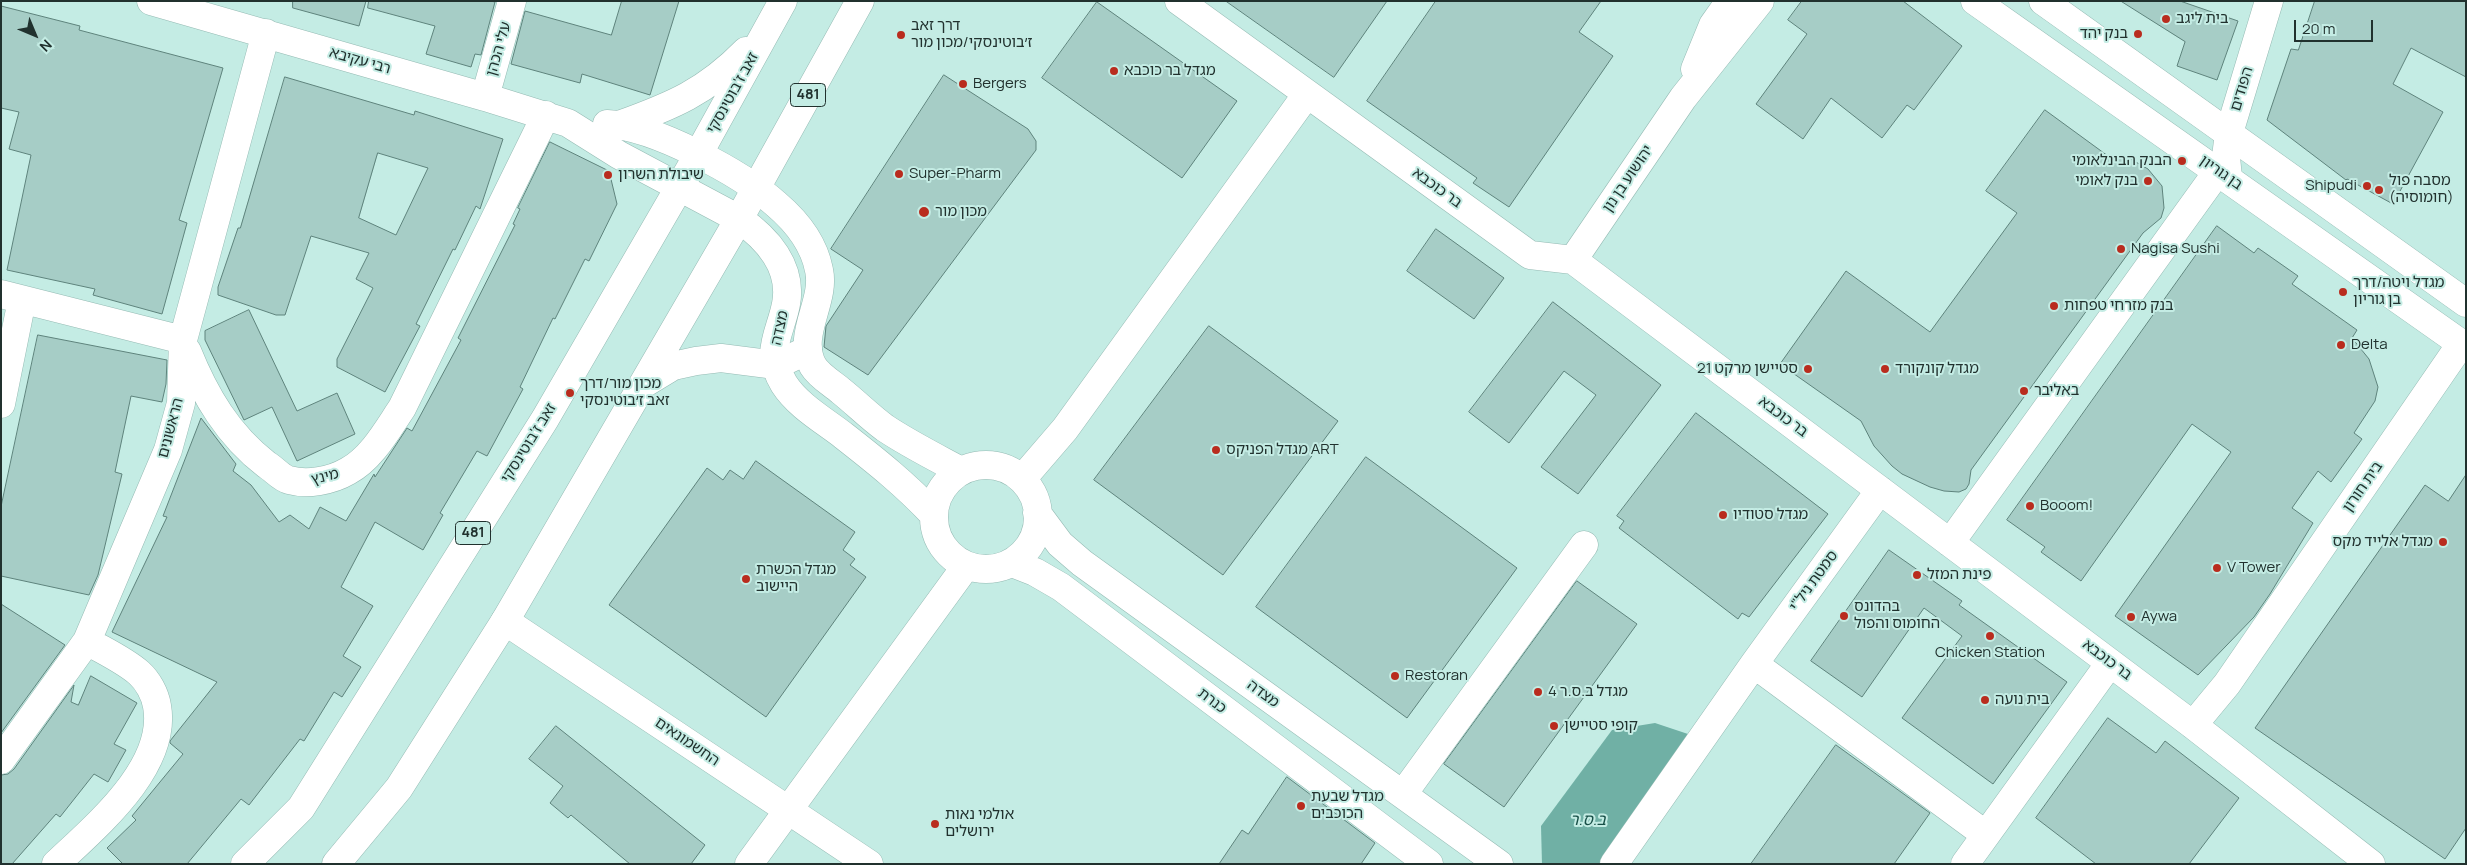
<!DOCTYPE html>
<meta charset="utf-8">
<style>
body{margin:0}
#map{position:relative;width:2467px;height:865px;overflow:hidden;background:#c4ece4;font-family:Manrope,sans-serif}
canvas{display:block}
.frame{position:absolute;inset:0;border:2px solid #21312e;pointer-events:none}
.north{position:absolute;left:10px;top:10px;width:50px;height:50px;-webkit-text-stroke:4px #c4ece4;paint-order:stroke;rotate:135deg;font-size:14px;font-weight:700;line-height:20px;text-align:center;color:#21312e}
.north::after{content:'';display:block;margin:auto;width:18px;height:22px;background:#21312e;clip-path:polygon(50% 0,100% 100%,50% 72%,0 100%)}
.scale{position:absolute;left:2294px;top:20px;width:79px;height:22px;box-sizing:border-box;border:2px solid #21312e;border-top:0;padding-left:6px;font-size:15px;line-height:18px;white-space:nowrap;color:#21312e;-webkit-text-stroke:4px #c4ece4;paint-order:stroke}
</style>
<div id="map">
<canvas width="2467" height="865"></canvas>
<div class="frame"></div>
<div class="north">N</div>
<div class="scale">20 m</div>
</div>
<script>
const c = document.querySelector('canvas').getContext('2d');
c.lineJoin = 'round';
function fillPath(path, color) { c.fillStyle = color; c.fill(path, 'evenodd'); }
function trace(path, color, width, dash) { c.strokeStyle = color; c.lineWidth = width; c.lineCap = dash ? 'butt' : 'round'; c.setLineDash(dash || []); c.stroke(path); }
function label(font, color, halo, rows, align = 'center') {
  c.font = font + ' Manrope,"Noto Sans Hebrew",sans-serif'; c.lineWidth = 4; c.setLineDash([]); c.textBaseline = 'middle'; c.strokeStyle = halo; c.fillStyle = color; for (const [text, x, y, turn = 0] of rows) {
    c.save(); c.translate(x, y); c.rotate((+turn || 0) * Math.PI / 180); c.textAlign = isNaN(turn) ? turn : align; if (halo) c.strokeText(text, 0, 0); c.fillText(text, 0, 0); c.restore();
  }
}
fillPath(new Path2D(`
 M1655,723L1691,735L1601,864H1542L1541,826L1612,730Z`), '#70b0a5');
const building = new Path2D(`
 M293,1H366L359,26L293,8Z
 M369,1H491L495,2L481,55L475,54L471,67L426,54L435,26L368,8Z
 M622,1H679L650,95L582,74L580,83L511,64L525,11L611,35Z
 M1226,1H1387L1334,77Z
 M1436,1H1601L1579,32L1613,56L1509,207L1473,183L1477,178L1367,101Z
 M1802,1H1903L1962,46L1914,110L1907,105L1882,138L1831,98L1803,139L1756,104L1807,34L1788,20Z
 M2121,1H2180L2238,21L2217,80L2177,66L2185,42Z
 M2315,1H2466V77L2411,48L2393,84L2443,112L2393,204L2347,179L2346,180L2267,120L2291,49L2298,50Z
 M1097,2L1237,101L1182,178L1042,78Z
 M1,6L80,26L79,30L223,68L179,220L187,223L162,314L93,295L95,289L7,270L31,155L9,149L19,112L1,108Z
 M944,75L1028,129L1036,141V150L868,375L824,347L826,326L863,270L831,249Z
 M285,77L414,115L415,111L503,139L480,209L476,206L455,250L453,249L416,324L420,326L385,392L337,367V359L373,288L356,279L369,253L311,236L285,315H276L218,295V287L238,228H240ZM378,153L428,168L396,235L359,218Z
 M2045,110L2108,156L2127,157L2148,169L2162,186L2164,208L2161,218L2143,233L1971,470L1969,484L1966,489L1959,492L1944,491L1930,487L1902,474L1892,466L1874,446L1861,421L1780,364L1846,271L1930,332L2017,213L1986,191Z
 M550,142L609,171L617,204L589,261L585,259L555,319L553,318L520,387L523,389L487,456L477,451L440,513L443,515L423,550L375,522L341,587L373,606L343,656L361,667L342,697L334,692L304,741L300,739L249,805L241,799L187,864H123L107,848L136,820L132,816L183,754L170,743V741L217,682L112,632L167,517L163,516L201,418L236,464L233,471L251,485L279,522L290,515L309,529L320,507L346,521L374,474L375,477L407,428L412,431L461,340L458,338L515,225L513,224L520,209L518,208Z
 M2217,226L2254,253L2258,248L2298,276L2292,284L2357,330L2352,338L2369,359L2378,387L2375,401L2354,433L2362,439L2331,482L2318,471L2292,508L2313,523L2270,594L2254,617L2198,675L2115,616L2231,452L2192,424L2081,581L2041,552L2045,547L2007,520Z
 M1436,229L1504,278L1474,319L1407,271Z
 M1553,302L1661,385L1578,494L1541,467L1596,395L1564,371L1509,443L1469,412Z
 M249,310L297,411L337,393L355,434L297,461L272,407L244,420L205,340V331Z
 M1209,326L1338,421L1223,575L1094,480Z
 M38,335L167,360L166,384L162,402L131,396L115,472L122,474L98,575L89,595L1,576V507Z
 M1696,413L1828,514L1749,617L1742,613L1738,619L1619,528L1624,521L1617,516Z
 M1366,457L1517,568L1407,718L1256,607Z
 M756,461L855,532L843,550L855,559L850,565L866,577L766,717L609,605L707,468L723,480L730,470L743,479Z
 M2466,475V828L2445,859L2255,728L2425,485L2448,501Z
 M1889,550L1962,601L1959,605L2067,682L1993,784L1902,718L1962,636L1924,608L1862,697L1811,661Z
 M1577,581L1637,624L1504,807L1444,764Z
 M1,604L65,645L1,733Z
 M91,676L137,703L114,744L126,750L108,782L94,774L60,817L56,814L12,864H1V775L8,774L14,769L74,685L71,702L78,705Z
 M2108,718L2156,753L2165,741L2239,798L2189,864H2096L2036,818Z
 M556,726L705,845L691,864H630L571,815L568,818L550,803L563,786L529,759Z
 M1836,745L1930,813L1894,864H1751Z
 M1287,777L1375,843L1361,864H1219L1242,830L1248,834Z`);
fillPath(building, '#a6cdc6');
trace(building, '#5e837c', 1);
const minor = new Path2D(`
 M151,1L485,97L568,123L619,155L739,219C767,238 793,267 786,304C780,335 764,351 784,384C798,406 825,421 844,436C876,461 906,485 933,514
 M1179,1L1530,255L1573,260L2193,725L2371,864
 M1695,69L1713,25L1730,1
 M485,97L512,1
 M607,124C654,126 741,173 776,204C796,221 814,244 819,270C826,302 796,335 813,366C819,376 833,384 841,391C856,403 870,417 885,428C909,444 935,457 961,471
 M2228,178L2226,157L2229,133L2269,1
 M1573,260L1683,98L1760,1
 M1,294L183,340
 M187,351C205,396 228,435 267,465C274,469 281,478 289,480C307,485 331,481 348,471C372,458 387,430 402,408L546,115
 M1,404L22,300
 M934 517a52 52 0 1 1 104 0a52 52 0 1 1-104 0Z
 M1022,479L1065,429L1307,94
 M1037,513L1060,544L1082,563L1499,864
 M1950,543L2218,171
 M1012,563L1035,572L1061,587L1429,864
 M505,621L869,864
 M1754,664L1986,835
 M2193,725L2227,684L2461,344
 M1,760L87,641L168,450L181,403L183,340L266,33
 M1403,794L1584,545
 M56,864C96,826 168,767 157,706C155,694 148,681 139,673C124,660 104,651 87,641
 M749,864L966,566
 M1614,864L1754,664L1880,490
 M1965,864L2110,663`);
const major = new Path2D(`
 M1975,1L2466,347
 M2043,1L2466,303
 M619,125C672,106 706,92 746,51
 M645,383L673,366L696,361L721,358L776,365L808,350
 M245,864L301,808L545,419L698,155L783,1
 M336,864L399,788L505,621L739,219L860,1`);
trace(minor, '#94bab3', 29);
trace(major, '#94bab3', 29);
trace(minor, '#fff', 28);
trace(major, '#fff', 28);
for (const [x, y, r, color] of [
 [2166,19,5,"#b92c1e"],
 [2138,34,5,"#b92c1e"],
 [901,35,5,"#b92c1e"],
 [1114,71,5,"#b92c1e"],
 [963,84,5,"#b92c1e"],
 [2182,161,5,"#b92c1e"],
 [899,174,5,"#b92c1e"],
 [608,175,5,"#b92c1e"],
 [2148,181,5,"#b92c1e"],
 [2367,186,5,"#b92c1e"],
 [2379,190,5,"#b92c1e"],
 [924,212,6,"#b92c1e"],
 [2121,249,5,"#b92c1e"],
 [2343,292,5,"#b92c1e"],
 [2054,306,5,"#b92c1e"],
 [2341,345,5,"#b92c1e"],
 [1808,369,5,"#b92c1e"],
 [1885,369,5,"#b92c1e"],
 [2024,391,5,"#b92c1e"],
 [570,393,5,"#b92c1e"],
 [1216,450,5,"#b92c1e"],
 [2030,506,5,"#b92c1e"],
 [1723,515,5,"#b92c1e"],
 [2443,542,5,"#b92c1e"],
 [2217,568,5,"#b92c1e"],
 [1917,575,5,"#b92c1e"],
 [746,579,5,"#b92c1e"],
 [1844,616,5,"#b92c1e"],
 [2131,617,5,"#b92c1e"],
 [1990,636,5,"#b92c1e"],
 [1395,676,5,"#b92c1e"],
 [1538,692,5,"#b92c1e"],
 [1985,700,5,"#b92c1e"],
 [1554,726,5,"#b92c1e"],
 [1301,806,5,"#b92c1e"],
 [935,824,5,"#b92c1e"]
]) { const dot = new Path2D(); dot.arc(x, y, r, 0, 2 * Math.PI); c.fillStyle = color; c.fill(dot); trace(dot, '#c4ece4', 2); }
for (const [x, y, w] of [
 [808,95,35],
 [473,533,35]
]) { const box = new Path2D(); box.roundRect(x - w / 2, y - 11.5, w, 23, 4); c.fillStyle = '#c4ece4'; c.fill(box); trace(box, '#21312e', 1); }
label('bold 14px', '#21312e', null, [
 ["481",808,95],
 ["481",473,533]
]);
label('15px', '#21312e', '#c4ece4', [
 ["בית ליגב",2176,19],
 ["דרך זאב",911,26],
 ["ז׳בוטינסקי/מכון מור",911,43],
 ["בנק יהד",2128,34,"right"],
 ["מגדל בר כוכבא",1124,71],
 ["Bergers",973,84],
 ["הבנק הבינלאומי",2172,161,"right"],
 ["Super-Pharm",909,174],
 ["שיבולת השרון",618,175],
 ["בנק לאומי",2138,181,"right"],
 ["מסבה פול",2389,181],
 ["(חומוסיה)",2389,198],
 ["Shipudi",2357,186,"right"],
 ["מכון מור",935,212],
 ["Nagisa Sushi",2131,249],
 ["מגדל ויטה/דרך",2353,283],
 ["בן גוריון",2353,300],
 ["בנק מזרחי טפחות",2064,306],
 ["Delta",2351,345],
 ["סטיישן מרקט 21",1798,369,"right"],
 ["מגדל קונקורד",1895,369],
 ["מכון מור/דרך",580,384],
 ["זאב ז׳בוטינסקי",580,401],
 ["באליבר",2034,391],
 ["מגדל הפניקס ART",1226,450],
 ["Booom!",2040,506],
 ["מגדל סטודיו",1733,515],
 ["מגדל אלייד מקס",2433,542,"right"],
 ["V Tower",2227,568],
 ["מגדל הכשרת",756,570],
 ["היישוב",756,587],
 ["פינת המזל",1927,575],
 ["בהדונס",1854,607],
 ["החומוס והפול",1854,624],
 ["Aywa",2141,617],
 ["Chicken Station",1990,653,"center"],
 ["Restoran",1405,676],
 ["מגדל ב.ס.ר 4",1548,692],
 ["בית נועה",1995,700],
 ["קופי סטיישן",1564,726],
 ["מגדל שבעת",1311,797],
 ["הכוכבים",1311,814],
 ["אולמי נאות",945,815],
 ["ירושלים",945,832]
], 'left');
label('15px', '#21312e', '#c4ece4', [
 ["עלי הכהן",499,49,-74],
 ["רבי עקיבא",360,61,16],
 ["הפודים",2242,89,-73],
 ["זאב ז'בוטינסקי",733,93,-61],
 ["בן גוריון",2221,173,35],
 ["יהושוע בן נון",1628,179,-56],
 ["בר כוכבא",1437,188,36],
 ["מצדה",780,328,-77],
 ["בר כוכבא",1783,417,37],
 ["הראשונים",171,428,-75],
 ["זאב ז'בוטינסקי",529,443,-58],
 ["מינץ",325,477,-14],
 ["בית חורון",2363,487,-55],
 ["סמטת ניל\"י",1814,581,-54],
 ["בר כוכבא",2107,660,37],
 ["מצדה",1263,694,36],
 ["כנרת",1212,701,37],
 ["החשמונאים",687,742,34]
]);
label('italic 16px', '#184f47', '#c4ece4', [
 ["ב.ס.ר",1588,821]
]);
</script>
